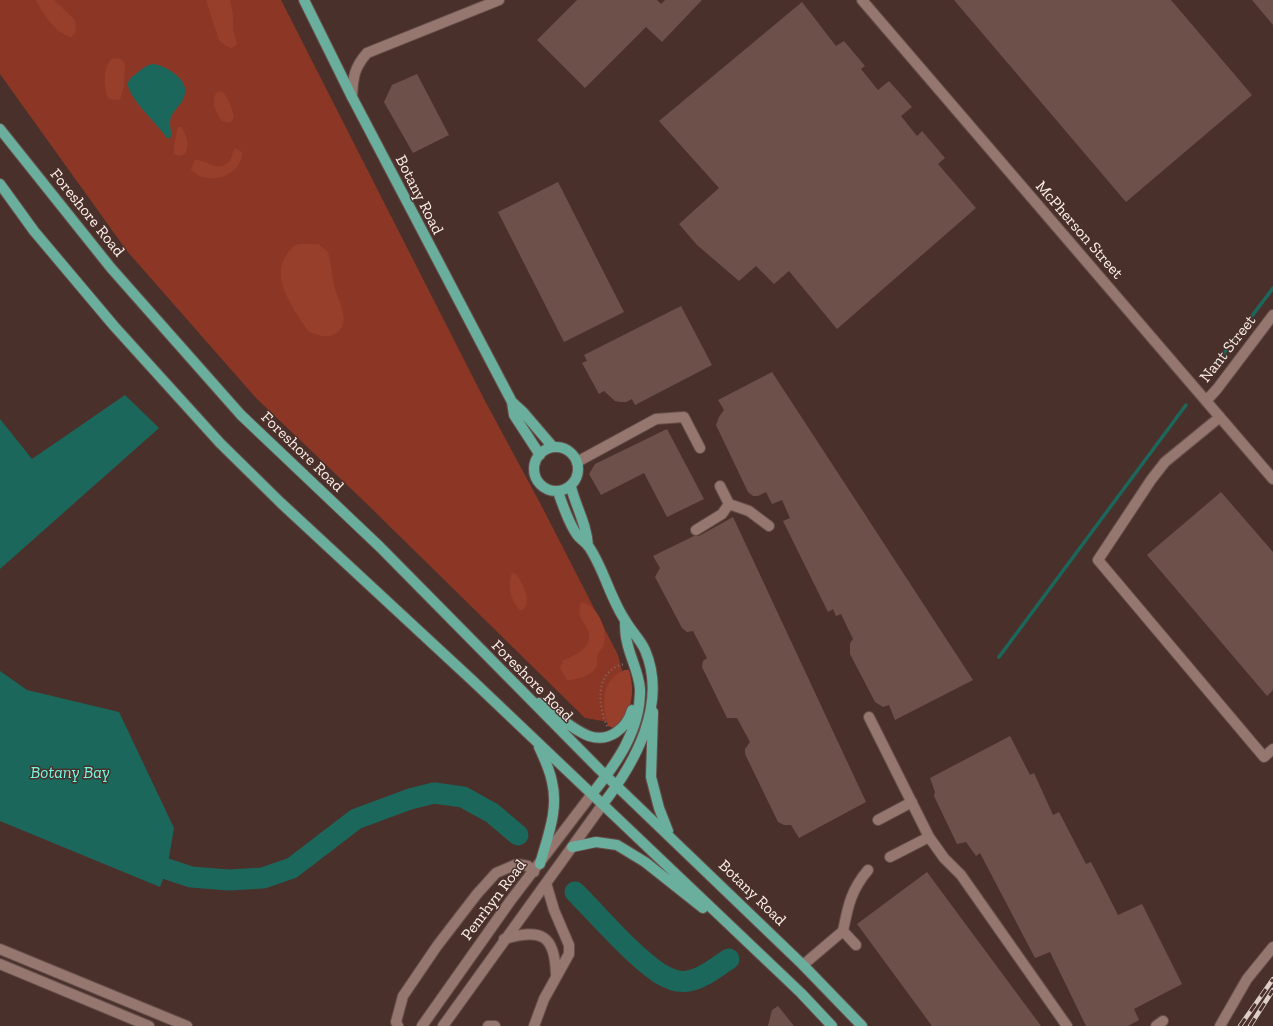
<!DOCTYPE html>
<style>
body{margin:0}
canvas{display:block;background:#4a302a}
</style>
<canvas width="1273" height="1026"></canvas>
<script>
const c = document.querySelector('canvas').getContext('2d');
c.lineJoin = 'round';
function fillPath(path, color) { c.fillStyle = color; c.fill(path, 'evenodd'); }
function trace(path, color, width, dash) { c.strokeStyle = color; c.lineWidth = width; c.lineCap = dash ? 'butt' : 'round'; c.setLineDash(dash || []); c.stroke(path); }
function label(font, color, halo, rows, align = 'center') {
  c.font = font + ' "Zilla Slab",serif'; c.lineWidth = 3; c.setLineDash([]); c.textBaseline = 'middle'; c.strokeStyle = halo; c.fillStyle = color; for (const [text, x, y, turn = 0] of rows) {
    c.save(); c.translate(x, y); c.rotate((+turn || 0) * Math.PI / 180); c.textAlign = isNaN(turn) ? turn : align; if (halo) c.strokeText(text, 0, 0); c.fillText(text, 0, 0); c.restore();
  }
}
fillPath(new Path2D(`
 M0,0H281L485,401L540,503L618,655L624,678L609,722L585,718L367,504L256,398L127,251L0,74Z`), '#8c3725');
fillPath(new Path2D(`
 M36,0H54L75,20L76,32L71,37C55,33 43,14 36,0Z
 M206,0H230L233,16V29L237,44L232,48L226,46L219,40Z
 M113,58L121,59L125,64L124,87L120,99L114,100L108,98C104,86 102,66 113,58Z
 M221,91C228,96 233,110 234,118L230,123L222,121C216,112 211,104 216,93Z
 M178,127H181C187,135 190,146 185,154L179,156L174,154V146Z
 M235,148L242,152C243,176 205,188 191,169L195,160C207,159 219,175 230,160C233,156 232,152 235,148Z
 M318,244L328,252C331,263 332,275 334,286C338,301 351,320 338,332C329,340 318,335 309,332C295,311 269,279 287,254C289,251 293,247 296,245C301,243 312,245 318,244Z
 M512,573L516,574C522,581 535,608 520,610C511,602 507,584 512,573Z
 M581,602C597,605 608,628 604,644C602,649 598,653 597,657C597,660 598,664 596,667C592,676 576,680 567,680L560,668L563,660C575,656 594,647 588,631C584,620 576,618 581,602Z
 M625,670H629C635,690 633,715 614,728L608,726C602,702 600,681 625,670Z`), '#983f2b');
fillPath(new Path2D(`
 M153,64C165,65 188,79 185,93C184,103 174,109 171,117C168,125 173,132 170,139L167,138C159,126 128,97 128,85C127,80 133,76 137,73C142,69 146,65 153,64Z
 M125,395L159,428L0,569V419L32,459Z
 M0,671L27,690L119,712L174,828L167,869L160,887L0,821Z`), '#1b675b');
trace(new Path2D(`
 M1208,374L1273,288
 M999,657L1186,405`), '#1b675b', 3.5);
trace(new Path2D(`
 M167,869L191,877L229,880L263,878L292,868L356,819L410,799L434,793L463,797L492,813L518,835
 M575,892C600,917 630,953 659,973C667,978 679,983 688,981C703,979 716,967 729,959`), '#1b675b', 21);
fillPath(new Path2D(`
 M577,0H657L661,4L665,0H702L662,42L646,27L585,88L537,40Z
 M954,0H1171L1252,95L1126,202Z
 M1252,0H1273V25Z
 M802,2L836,46L844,41L865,66L861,69L878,90L889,81L912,107L901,116L917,136L922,131L945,158L938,164L976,208L837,329L789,271L774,284L756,266L739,281L697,245L679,224L719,188L659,121Z
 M417,74L449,135L413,153L384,102L392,85Z
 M558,182L624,312L564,342L498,212Z
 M681,306L712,365L635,405L632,399L626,402H620L615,401L604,391L599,394L582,363L587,361L584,355Z
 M772,372L973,680L895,720L889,705L883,707L875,702L850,654V643L853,639L841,614L836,616L833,609L828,612L783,521L790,518L782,500L772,504L766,492L758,496H753L748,492L716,425L719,417L724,410L718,400Z
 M667,429L704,499L667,517L644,473L601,495L589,474L595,464Z
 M1221,492L1273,552V690L1267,696L1147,555Z
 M733,517L866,802L799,838L791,825H784L778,822L745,754V749L750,742L737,718H727L702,667L703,661L707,658L693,631L687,632L682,628L655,577L660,568L653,556L694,536H699Z
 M1010,736L1030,775L1034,773L1053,815L1059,812L1086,864L1091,862L1118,915L1142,904L1182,984L1134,1009L1139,1020L1128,1026H1086L1050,952L1035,958L980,853L976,856L966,842L957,844L934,796L935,792L930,778Z
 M927,872L1041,1026H932L857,924Z
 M778,1006L794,1026H768L772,1010Z`), '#6d5049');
const minor = new Path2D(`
 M862,0L1273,479
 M352,97C353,77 354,68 367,53L499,0
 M1206,401L1217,389L1273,315
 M1220,417L1165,462L1151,480L1098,560L1264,757L1273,749
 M577,462L656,419L684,417L700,448
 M720,486L729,504L749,511L769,526
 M696,530L722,514L729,504
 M869,717L929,837L944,858L961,875L1067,1026
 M878,820L912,802
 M890,857L929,837
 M504,939C542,928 555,935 556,975
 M856,945L843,931C848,906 851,890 868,870
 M0,949L187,1026
 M0,964L149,1026
 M803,965L843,931
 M398,1026L396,1022L403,996L437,946L477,894L496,873L517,864L528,866L534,872
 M422,1026L511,900L592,794
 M443,1026L603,804
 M488,1026H495
 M534,1026L544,999L569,954V945L554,910L546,883
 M1156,1026L1163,1021
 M1220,1026L1247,979L1273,947`);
const major = new Path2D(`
 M304,0L352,97L512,402L514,415L540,455
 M0,129L111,268L241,415L380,547L599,769L803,965L862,1026
 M0,184L34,231L114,326L220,443L281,503L474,682L801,993L832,1026
 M512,402L523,412L553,447
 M534 469a22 22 0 1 1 44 0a22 22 0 1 1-44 0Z
 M571,487C576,507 587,525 588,546
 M558,492C563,505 569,525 578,536C581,540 586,542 589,547C604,569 610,598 625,620C631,631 640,639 645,650C668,704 635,763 603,804
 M539,703C554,713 573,730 589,736C609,743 627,728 632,710
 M653,712L651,777L659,808L668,831
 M539,747C544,758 550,770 552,782C559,810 547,838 540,864
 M592,794C616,764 641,730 640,689C639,673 630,657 627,642C625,635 625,627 625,620
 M572,847L596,842L617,845L645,862L703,908`);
trace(minor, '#664f4b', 12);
trace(major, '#664f4b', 12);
trace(new Path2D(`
 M607,726C598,705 594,671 624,664`), '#846e68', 2, [1, 3]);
trace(minor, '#95776f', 10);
trace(major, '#6aaf9e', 10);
const rail = new Path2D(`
 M1240,1026L1273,979
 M1250,1026L1273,990`);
trace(rail, '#dececa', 4.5);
trace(rail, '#4a302a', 3, [9]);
label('16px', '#fef0ec', '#4a302a', [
 ["Botany Road",419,195,63],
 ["Foreshore Road",87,213,51],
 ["McPherson Street",1079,230,49],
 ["Nant Street",1228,349,-52],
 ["Foreshore Road",302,452,44],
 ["Foreshore Road",532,681,45],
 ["Botany Road",752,893,44],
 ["Penrhyn Road",494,900,-53]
]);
label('italic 17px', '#74fae2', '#4a302a', [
 ["Botany Bay",70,773]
]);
</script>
